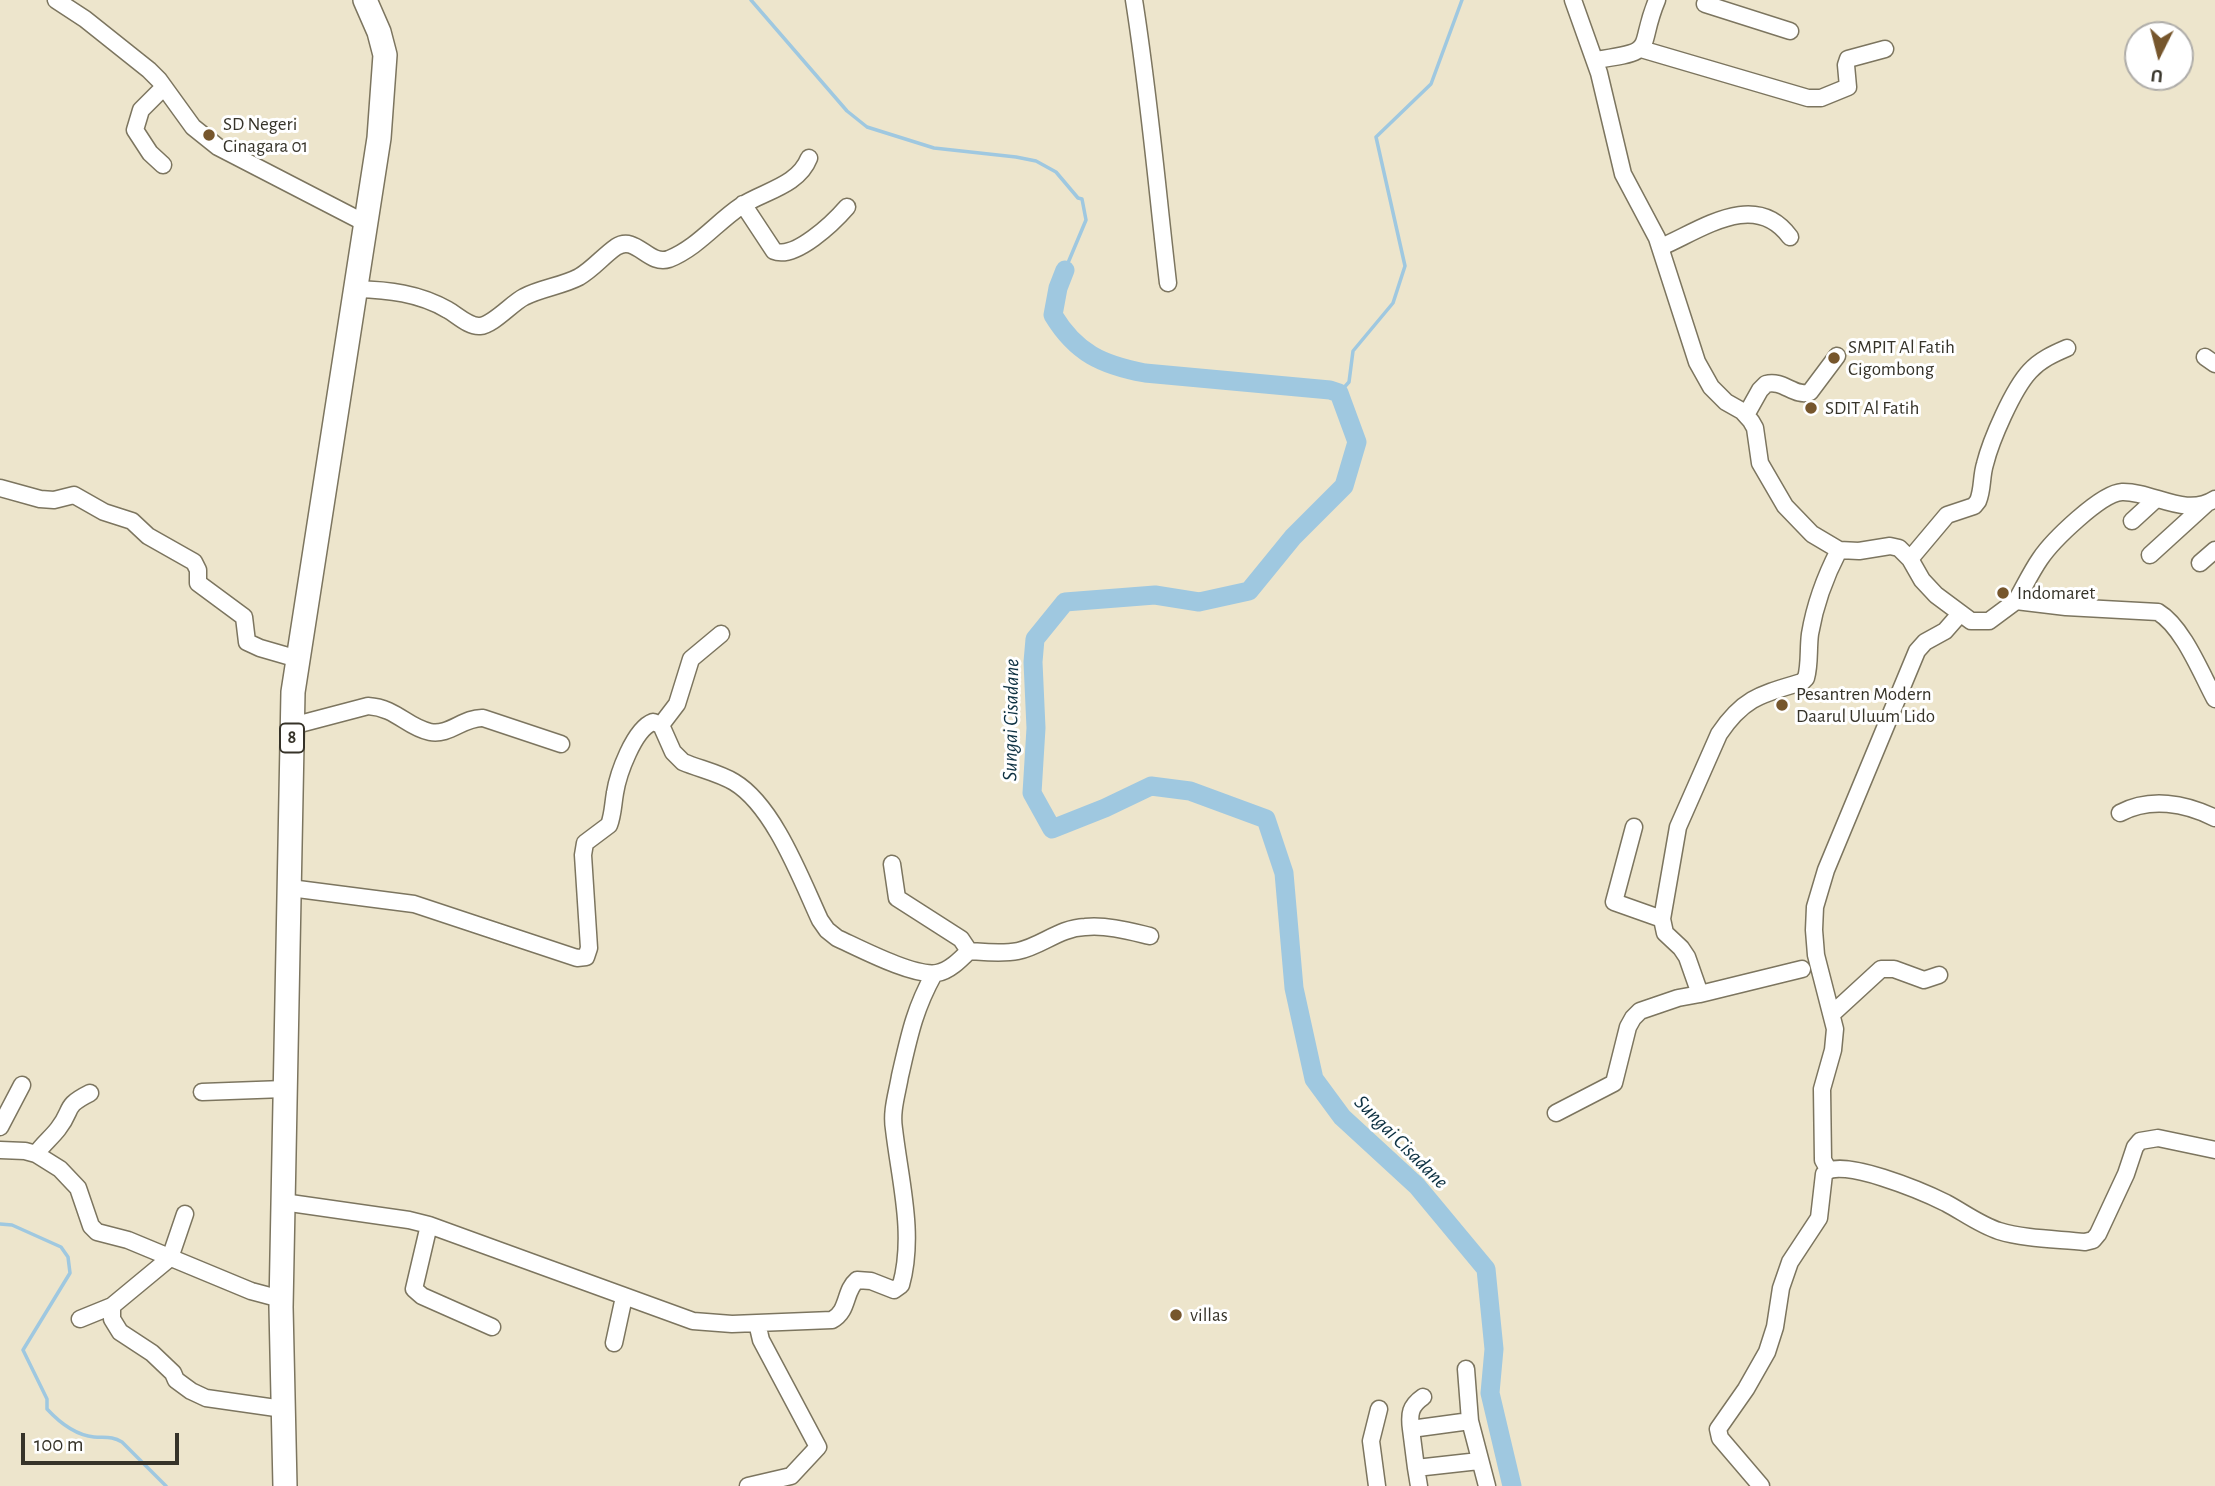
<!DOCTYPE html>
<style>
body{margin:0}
#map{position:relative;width:2215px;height:1486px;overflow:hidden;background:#ede5cc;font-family:"Alegreya Sans",sans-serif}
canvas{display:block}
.north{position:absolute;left:2124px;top:21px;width:70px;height:70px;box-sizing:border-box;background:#fff;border:2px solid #afada9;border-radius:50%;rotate:186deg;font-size:19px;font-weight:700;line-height:28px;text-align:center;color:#363329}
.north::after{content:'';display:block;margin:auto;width:24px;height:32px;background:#76562c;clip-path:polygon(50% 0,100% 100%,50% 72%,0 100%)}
.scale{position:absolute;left:21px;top:1433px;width:158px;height:32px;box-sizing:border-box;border:4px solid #363329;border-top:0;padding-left:9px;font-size:21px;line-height:24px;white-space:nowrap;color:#363329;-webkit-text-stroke:5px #fff;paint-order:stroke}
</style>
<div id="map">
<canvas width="2215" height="1486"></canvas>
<div class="north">U</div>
<div class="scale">100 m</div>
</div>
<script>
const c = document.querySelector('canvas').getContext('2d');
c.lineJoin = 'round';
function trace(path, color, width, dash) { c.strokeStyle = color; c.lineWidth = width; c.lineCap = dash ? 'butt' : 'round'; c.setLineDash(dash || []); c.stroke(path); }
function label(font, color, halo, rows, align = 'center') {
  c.font = font + ' "Alegreya Sans",sans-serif'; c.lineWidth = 6; c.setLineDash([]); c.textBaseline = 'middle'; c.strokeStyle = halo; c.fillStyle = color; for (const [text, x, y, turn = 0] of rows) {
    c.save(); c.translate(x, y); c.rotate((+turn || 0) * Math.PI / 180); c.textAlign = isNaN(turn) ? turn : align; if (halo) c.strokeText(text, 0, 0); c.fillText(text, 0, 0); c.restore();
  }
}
trace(new Path2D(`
 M751,0L847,111L867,127L934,148L1016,157L1036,161L1056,172L1078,198L1082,199L1086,220L1065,270
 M1339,393L1349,382L1353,351L1393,303L1405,266L1376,137L1431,84L1462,0
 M0,1224L12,1225L61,1247L68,1257L70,1273L23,1350L47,1399V1409C59,1422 75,1435 94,1437C105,1438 112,1436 122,1442L166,1486`), '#9fc8e0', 3.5);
trace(new Path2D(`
 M1065,270L1058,288L1053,315C1076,353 1102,365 1145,373L1330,390L1339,393L1357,442L1344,486L1293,537L1249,591L1199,602L1155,595L1065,602L1035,639L1033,662L1036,728L1032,793L1052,829L1105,808L1151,786L1190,791L1266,819L1284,873L1294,988L1314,1079L1342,1117L1417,1186L1486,1269L1494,1349L1490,1393L1512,1486`), '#9fc8e0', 19);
const minor = new Path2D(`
 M56,0L85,19L149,70L159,80L193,127L218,147L367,224
 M1134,0C1149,94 1157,188 1168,283
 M1573,0L1599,73L1623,174L1657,238L1697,362L1711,387L1726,402L1742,411L1751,421L1755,428L1760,463L1785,506L1812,534L1839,550L1859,551L1890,546L1899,548L1910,559L1922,580L1936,595L1971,621H1989L2016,601L2066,607L2158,612C2183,627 2201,673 2215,699
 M1705,4L1790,31
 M1641,49L1808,98H1821L1848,87L1846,65L1848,59L1885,49
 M1595,60C1660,51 1636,50 1657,0
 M163,165L150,153L135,130L141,110L164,87
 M743,204L774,251C795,260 834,222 847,207
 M1661,247C1701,230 1755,189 1790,237
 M356,289C388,290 419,293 448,310C457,315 469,327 480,326C493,325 512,303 524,297C541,288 562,286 579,277C593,269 603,256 616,247C636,234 648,266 669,259C697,248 717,222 741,206C764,191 798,186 809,158
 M2205,357L2215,364
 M1746,415L1760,390L1766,384C1783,379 1795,398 1810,392L1837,356
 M0,488L40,499L54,500L74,495L104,512L132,521L148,536L194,562L198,570V583L244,617L247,642L260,648L298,659
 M2132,521L2156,499
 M2150,555L2206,504
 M1910,559L1947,515L1974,506L1978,501C1983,489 1981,477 1985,464C1991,440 2013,389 2030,371C2040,360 2053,354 2067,348
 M2200,563L2215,550
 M2016,601C2024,587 2031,572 2040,559C2052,541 2101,493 2122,492C2153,491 2185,518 2215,499
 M661,725L677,704L691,659L721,634
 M292,726L368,706C397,708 406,727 430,732C449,736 464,717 483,718L561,744
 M2120,813C2150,797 2185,803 2215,818
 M1634,827L1614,902L1662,919
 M892,864L897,898L961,939L969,951
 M290,888L414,904L577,958L586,957L589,948L583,855L585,843L609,825C613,815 613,804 615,793C618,774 634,729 653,722L661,725L673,752L683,762C700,769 719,773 734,782C774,806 801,879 820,920L827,930L837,938C859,948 914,977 937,973C949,971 960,960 969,951C985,952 1002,954 1018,951C1042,946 1059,928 1085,927C1108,925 1129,931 1150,936
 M1700,994L1802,969
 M1832,1014L1881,969H1894L1924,980L1939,975
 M202,1092L284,1089
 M1556,1113L1614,1083L1628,1027L1633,1018L1640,1011L1678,998L1700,994L1687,957L1681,948L1665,933L1662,919L1678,827L1719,734C1744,697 1762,694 1802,682L1806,678C1810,664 1808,649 1810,634C1815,604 1825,577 1839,550
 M0,1127L22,1085
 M0,1150L25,1151L36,1154L60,1169L78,1188L91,1226L97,1232L128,1240L251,1291L281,1299
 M36,1154C43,1144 51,1138 58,1129C74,1109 62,1107 90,1093
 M1828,1169L1823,1160L1822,1089L1833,1050L1835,1029L1816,955L1814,930L1815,907L1826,870L1917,651L1925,642L1945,631L1959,615
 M283,1202L409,1220L429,1225L693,1321L732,1324L832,1320C849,1311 844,1291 857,1280L871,1281L894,1290L901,1285C915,1234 900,1181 894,1129C891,1111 897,1094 900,1076C909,1037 914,1010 934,974
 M429,1225L414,1289L422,1296L492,1327
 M112,1306V1319L120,1332L152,1353L173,1373L176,1380L191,1391L206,1398L283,1409
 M80,1319L112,1306L170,1258L185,1214
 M614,1343L624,1297
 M1466,1369L1470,1421L1487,1486
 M1423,1397C1410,1406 1409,1414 1411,1429L1470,1421
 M1411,1429L1416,1468L1479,1461
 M1416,1468L1419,1486
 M748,1486L791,1476L818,1447L761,1340L757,1323
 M1377,1486L1371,1441L1379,1409
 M1761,1486L1720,1438L1718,1429L1746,1389L1767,1352L1775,1327L1781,1288L1790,1262L1819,1218L1824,1174C1838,1155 1926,1193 1946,1203C1963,1212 1980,1225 1999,1231C2025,1239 2057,1239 2085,1242L2093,1240L2098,1234L2126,1174L2135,1147L2140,1141L2158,1138L2215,1150`);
const highway = new Path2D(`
 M285,1486L281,1307L293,692L379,138L385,55L379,32L365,0`);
trace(minor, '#7c755f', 19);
trace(highway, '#7c755f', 26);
trace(minor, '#fff', 16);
trace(highway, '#fff', 23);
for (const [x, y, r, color] of [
 [209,135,7,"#76562c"],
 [1834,358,7,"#76562c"],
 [1811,408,7,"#76562c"],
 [2003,593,7,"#76562c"],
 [1782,705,7,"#76562c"],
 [1176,1315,7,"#76562c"]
]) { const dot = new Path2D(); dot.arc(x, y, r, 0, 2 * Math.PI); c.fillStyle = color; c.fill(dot); trace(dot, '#fff', 2.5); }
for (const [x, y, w] of [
 [292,738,24]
]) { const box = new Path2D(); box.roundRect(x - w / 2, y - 14.5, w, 29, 5); c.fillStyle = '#fff'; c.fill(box); trace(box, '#363329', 2); }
label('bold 18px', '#363329', null, [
 ["8",292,738]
]);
label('19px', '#363329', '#fff', [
 ["SD Negeri",223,124],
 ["Cinagara 01",223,146],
 ["SMPIT Al Fatih",1848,347],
 ["Cigombong",1848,369],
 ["SDIT Al Fatih",1825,408],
 ["Indomaret",2017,593],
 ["Pesantren Modern",1796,694],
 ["Daarul Uluum Lido",1796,716],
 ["villas",1190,1315]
], 'left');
label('italic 21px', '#0d3142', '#fff', [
 ["Sungai Cisadane",1011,720,-89],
 ["Sungai Cisadane",1401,1142,45]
]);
</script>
